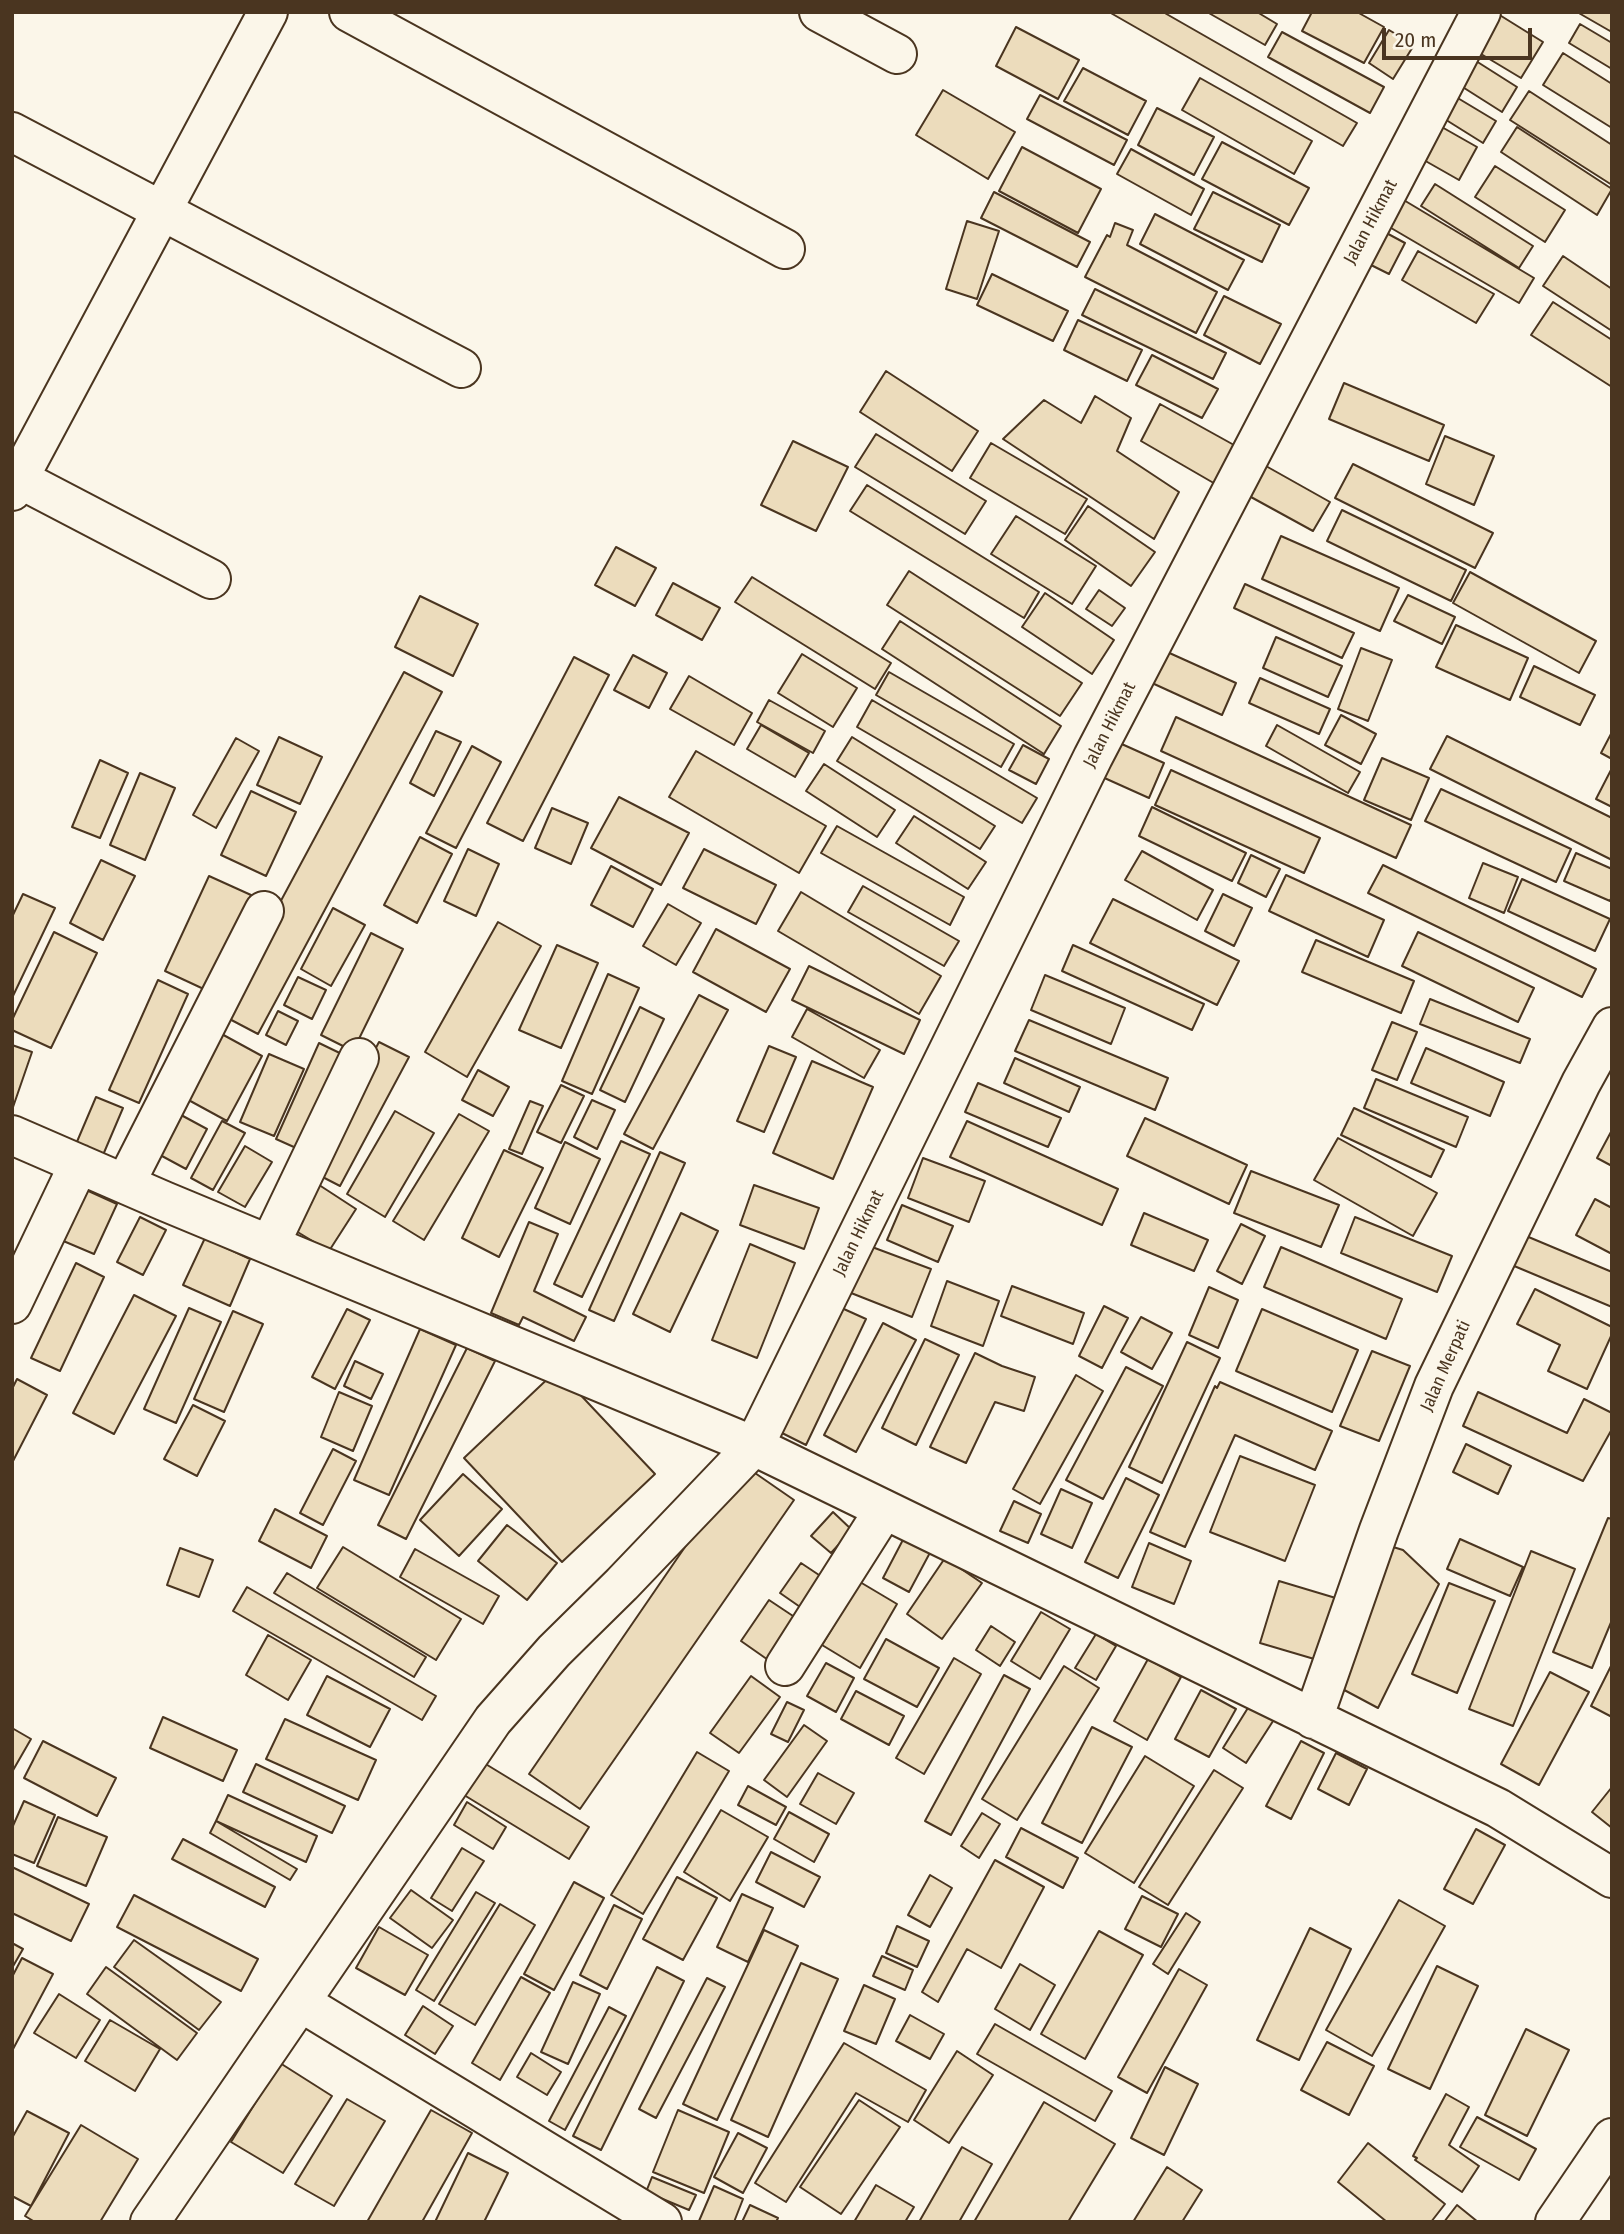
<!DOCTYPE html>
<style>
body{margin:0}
#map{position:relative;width:1624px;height:2234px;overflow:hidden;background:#fbf6e9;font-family:"Fira Sans Condensed",sans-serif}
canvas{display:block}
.frame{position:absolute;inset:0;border:14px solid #4a3520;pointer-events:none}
.scale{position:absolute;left:1382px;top:28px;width:150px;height:32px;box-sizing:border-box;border:4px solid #4a3520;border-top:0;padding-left:9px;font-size:21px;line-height:24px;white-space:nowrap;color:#4a3520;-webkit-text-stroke:5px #fbf6e9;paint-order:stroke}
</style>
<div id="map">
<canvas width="1624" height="2234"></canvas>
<div class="frame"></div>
<div class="scale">20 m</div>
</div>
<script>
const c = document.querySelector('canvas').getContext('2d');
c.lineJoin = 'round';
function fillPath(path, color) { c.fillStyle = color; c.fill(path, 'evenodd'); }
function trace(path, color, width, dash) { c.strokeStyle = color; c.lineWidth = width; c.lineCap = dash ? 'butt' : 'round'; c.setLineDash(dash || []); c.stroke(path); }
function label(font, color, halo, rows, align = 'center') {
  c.font = font + ' "Fira Sans Condensed",sans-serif'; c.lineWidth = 5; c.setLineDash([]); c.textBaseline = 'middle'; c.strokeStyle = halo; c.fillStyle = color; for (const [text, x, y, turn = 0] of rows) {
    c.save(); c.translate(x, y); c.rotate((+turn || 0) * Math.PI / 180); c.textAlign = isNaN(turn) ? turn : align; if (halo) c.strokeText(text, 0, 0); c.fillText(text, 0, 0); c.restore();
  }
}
const building = new Path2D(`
 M1109,12H1163L1357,123L1343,146Z
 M1207,12H1257L1277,24L1265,45Z
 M1312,12H1357L1384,27L1364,63L1302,31Z
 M1577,12H1612V29L1610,31Z
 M1498,14L1543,42L1521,78L1476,51Z
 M1580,24L1612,43V69L1569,43Z
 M1016,27L1079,60L1058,99L996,66Z
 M1389,30L1414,45L1393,79L1369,63Z
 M1282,32L1384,87L1370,113L1268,57Z
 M1563,53L1612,84V128L1543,85Z
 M1476,61L1517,87L1502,112L1461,86Z
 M1083,68L1146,101L1128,135L1064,101Z
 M1200,78L1312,141L1294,174L1182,110Z
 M943,90L1015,132L988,179L916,135Z
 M1529,91L1612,145V185L1510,120Z
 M1040,95L1127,140L1114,165L1027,119Z
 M1456,97L1496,121L1483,143L1443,118Z
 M1157,108L1214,137L1194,175L1138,145Z
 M1440,126L1477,147L1459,180L1422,159Z
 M1517,127L1612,189L1597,215L1501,152Z
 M1222,142L1309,188L1289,225L1202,179Z
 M1022,147L1101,189L1078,233L999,191Z
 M1131,149L1204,189L1191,215L1117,174Z
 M1495,166L1565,210L1545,242L1475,197Z
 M1435,184L1533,246L1519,268L1421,206Z
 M994,192L1090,242L1077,267L981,218Z
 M1213,192L1280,225L1262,262L1194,229Z
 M1402,199L1534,278L1519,303L1386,225Z
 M1155,214L1244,260L1228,290L1140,244Z
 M967,221L999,231L977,299L946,289Z
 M1115,223L1133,230L1127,245L1217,292L1196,333L1085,277L1107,235L1110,237Z
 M1379,229L1405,243L1389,274L1363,261Z
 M1418,251L1494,294L1476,323L1402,280Z
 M1563,256L1612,289V331L1543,286Z
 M992,274L1068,311L1053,341L977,305Z
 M1095,289L1226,353L1213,379L1082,315Z
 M1224,296L1281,324L1260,364L1204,335Z
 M1553,302L1612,340V387L1531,335Z
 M1078,320L1142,350L1127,381L1064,350Z
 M1152,355L1218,389L1202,418L1136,385Z
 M886,371L978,431L952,471L860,412Z
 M1344,383L1444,425L1429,461L1329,419Z
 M1095,396L1131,418L1117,451L1179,492L1154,539L1003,439L1044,400L1081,423Z
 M1160,404L1243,450L1224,489L1141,441Z
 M876,434L986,501L965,534L855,467Z
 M1445,436L1494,456L1474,505L1426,484Z
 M793,441L848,467L816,531L761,505Z
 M991,443L1087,499L1065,534L970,478Z
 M1257,461L1330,502L1313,531L1240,491Z
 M1353,464L1493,533L1475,568L1335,498Z
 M867,485L1039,592L1024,618L850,511Z
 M1088,506L1155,552L1131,586L1065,540Z
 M1342,510L1466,570L1451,601L1327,541Z
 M1016,516L1096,566L1072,604L991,554Z
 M1281,536L1399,588L1380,631L1262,579Z
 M616,547L656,568L635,606L595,585Z
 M909,571L1082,683L1060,716L887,605Z
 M1470,572L1596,641L1579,673L1453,603Z
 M752,577L891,663L875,689L735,602Z
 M673,583L720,608L702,640L656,615Z
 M1245,584L1354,633L1342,658L1234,608Z
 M1099,590L1125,608L1112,626L1086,609Z
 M1045,593L1114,640L1092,674L1022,627Z
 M1408,595L1455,617L1442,644L1394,621Z
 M420,596L478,624L453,676L395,647Z
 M900,621L1061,726L1044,754L882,649Z
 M1456,625L1528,658L1510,700L1436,667Z
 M1276,637L1342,666L1328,697L1263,668Z
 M1361,648L1392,660L1368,721L1338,709Z
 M1165,651L1236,683L1222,715L1152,683Z
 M802,654L857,688L833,727L778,693Z
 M633,655L667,673L649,708L614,690Z
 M574,657L609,675L523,841L487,823Z
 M1534,666L1595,695L1580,725L1520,697Z
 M404,672L442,692L258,1034L220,1014Z
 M889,672L1014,744L1001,767L876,695Z
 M689,676L752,713L734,745L670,709Z
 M1260,678L1330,709L1319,734L1249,703Z
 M769,700L825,731L813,753L757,722Z
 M872,700L1037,798L1022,823L857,727Z
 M1341,715L1376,734L1361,764L1325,745Z
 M1176,717L1411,825L1396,858L1161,751Z
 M761,725L809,753L795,777L747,749Z
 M1277,725L1360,772L1348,793L1266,746Z
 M436,731L461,742L434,796L410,783Z
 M1612,732V759L1601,753Z
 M1447,736L1612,818V860L1430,769Z
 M279,737L322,757L300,804L257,785Z
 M852,737L995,826L980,849L837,761Z
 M236,738L259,751L216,828L193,815Z
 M1115,741L1164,763L1149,798L1100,776Z
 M1023,745L1049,759L1036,784L1009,770Z
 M472,746L501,762L456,848L426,833Z
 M696,751L826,826L799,873L669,797Z
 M1382,758L1429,778L1411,820L1364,800Z
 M100,760L128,773L100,838L72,827Z
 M824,764L895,810L877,837L806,791Z
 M1612,768V807L1596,799Z
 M1171,770L1320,838L1304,873L1155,805Z
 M140,773L175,788L145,860L110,845Z
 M1441,789L1571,849L1556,882L1425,821Z
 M251,791L296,812L266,876L221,855Z
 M619,797L689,833L661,885L591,848Z
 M1152,807L1246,853L1232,881L1139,836Z
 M552,808L588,823L571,864L535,848Z
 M914,816L986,862L968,889L896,843Z
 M837,826L964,897L950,925L821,853Z
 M420,837L452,854L417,923L384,905Z
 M468,849L499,864L476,916L444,901Z
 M704,849L776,885L756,924L683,888Z
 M1142,851L1213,890L1197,920L1125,880Z
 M1576,853L1612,869V896L1610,901L1564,881Z
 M1251,855L1280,869L1266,897L1238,883Z
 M101,860L135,876L103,940L70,923Z
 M1483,863L1518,877L1504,913L1469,898Z
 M1383,865L1596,969L1582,997L1368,893Z
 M611,866L653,889L633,927L591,905Z
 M1286,875L1384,920L1368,957L1269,911Z
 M209,876L251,895L208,991L165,971Z
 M1522,879L1610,919L1595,951L1508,911Z
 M863,886L959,941L944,966L848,912Z
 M801,892L941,976L919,1014L778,931Z
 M23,894L55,908L12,998V917Z
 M1223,894L1252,908L1234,946L1205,931Z
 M1113,899L1239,961L1217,1005L1090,943Z
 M668,904L701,923L676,965L643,946Z
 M333,908L365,925L331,986L301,969Z
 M498,922L541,946L467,1077L425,1052Z
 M716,929L790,969L766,1012L693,972Z
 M54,932L97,953L51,1048L12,1030V1020Z
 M1418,932L1534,988L1518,1022L1402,966Z
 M371,933L403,949L353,1051L321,1035Z
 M1316,940L1414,981L1401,1013L1302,972Z
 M557,945L598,963L561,1048L519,1030Z
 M1073,945L1204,1004L1192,1030L1062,971Z
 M809,966L920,1020L904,1054L792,1000Z
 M608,974L639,988L592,1094L562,1081Z
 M1045,975L1125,1008L1111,1044L1031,1010Z
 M298,977L326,990L312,1019L284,1005Z
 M158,980L188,994L139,1103L109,1090Z
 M699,995L728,1010L653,1149L624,1134Z
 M1430,999L1530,1039L1520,1063L1420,1024Z
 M640,1007L664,1019L625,1102L600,1090Z
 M807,1009L880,1050L864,1078L792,1037Z
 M278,1011L298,1021L286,1045L266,1035Z
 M1029,1020L1168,1078L1155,1110L1015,1051Z
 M1392,1022L1417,1032L1397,1080L1372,1070Z
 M218,1032L262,1056L227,1121L183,1097Z
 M379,1042L409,1057L340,1186L311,1171Z
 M319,1043L348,1057L305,1152L276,1139Z
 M12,1045L32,1052L12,1110Z
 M769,1046L796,1057L764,1132L737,1121Z
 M1426,1048L1504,1082L1490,1116L1411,1083Z
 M269,1054L304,1069L274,1136L240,1122Z
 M1015,1058L1080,1087L1069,1112L1004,1083Z
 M812,1061L873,1087L833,1179L773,1153Z
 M478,1070L509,1087L493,1116L462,1100Z
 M1376,1079L1468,1117L1456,1147L1364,1108Z
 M978,1083L1061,1118L1048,1147L965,1112Z
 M561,1085L584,1096L561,1143L537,1132Z
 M96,1097L123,1108L103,1155L76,1144Z
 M592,1100L615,1110L597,1149L574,1137Z
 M530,1101L543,1106L522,1154L509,1149Z
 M1354,1108L1444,1150L1431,1177L1341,1135Z
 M170,1109L207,1129L186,1169L149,1149Z
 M395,1111L434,1133L385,1217L347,1194Z
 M459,1114L489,1131L424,1240L393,1221Z
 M1145,1118L1247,1165L1229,1204L1127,1156Z
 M222,1121L245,1133L213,1190L191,1178Z
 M967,1121L1118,1189L1102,1225L950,1157Z
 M1612,1130V1166L1597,1158Z
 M1338,1138L1437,1193L1413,1236L1314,1180Z
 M621,1141L650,1154L582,1297L554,1284Z
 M565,1142L600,1159L570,1224L535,1208Z
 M245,1146L272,1162L245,1207L218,1192Z
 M504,1150L543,1168L499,1257L462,1238Z
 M660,1152L685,1163L614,1321L589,1310Z
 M923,1158L985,1181L969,1222L908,1198Z
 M1251,1171L1339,1205L1321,1247L1234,1213Z
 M313,1181L356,1209L329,1251L286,1225Z
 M754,1185L819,1208L804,1249L740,1225Z
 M84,1189L117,1204L94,1254L61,1240Z
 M1595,1199L1612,1208V1254L1576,1235Z
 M902,1205L953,1226L938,1262L887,1240Z
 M681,1213L718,1231L670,1332L633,1314Z
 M1144,1213L1208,1240L1194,1271L1131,1245Z
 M140,1217L166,1230L143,1275L117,1262Z
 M1355,1217L1452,1256L1437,1292L1341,1253Z
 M529,1222L558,1234L534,1291L586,1317L574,1341L523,1317L519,1325L491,1313Z
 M1241,1224L1265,1236L1242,1284L1217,1271Z
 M1519,1233L1612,1272V1307L1507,1263Z
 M205,1238L250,1259L230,1306L183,1285Z
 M750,1244L795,1263L757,1358L712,1340Z
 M864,1244L931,1269L912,1317L846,1291Z
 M1281,1247L1402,1299L1386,1339L1264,1287Z
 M76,1263L104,1277L60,1371L31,1358Z
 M947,1281L999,1301L983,1346L931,1326Z
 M1012,1286L1084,1313L1073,1344L1001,1316Z
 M1209,1287L1238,1300L1218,1348L1189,1335Z
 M1535,1289L1612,1327V1334L1587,1389L1548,1371L1560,1345L1517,1324Z
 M134,1295L176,1316L114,1434L73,1413Z
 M835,1305L866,1319L806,1445L776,1430Z
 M1104,1306L1128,1318L1102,1368L1079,1356Z
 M189,1308L221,1322L176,1423L144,1409Z
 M347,1309L370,1320L335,1389L312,1377Z
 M1262,1309L1358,1350L1332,1412L1236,1371Z
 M233,1311L263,1324L224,1412L194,1399Z
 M1141,1317L1172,1333L1152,1369L1121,1352Z
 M883,1323L916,1340L856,1452L824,1435Z
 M420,1329L456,1345L389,1495L354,1480Z
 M925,1339L959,1355L916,1445L882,1428Z
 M1187,1342L1220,1358L1162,1483L1129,1467Z
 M467,1348L495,1361L406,1539L378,1525Z
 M1372,1351L1410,1366L1379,1441L1340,1426Z
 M975,1353L1002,1366L1035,1377L1024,1411L995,1402L966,1463L930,1447Z
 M355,1361L383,1374L371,1399L344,1386Z
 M1126,1367L1163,1386L1103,1499L1066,1480Z
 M557,1370L655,1474L562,1562L464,1458Z
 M1076,1375L1103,1391L1040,1504L1013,1489Z
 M17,1379L47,1395L12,1463V1389Z
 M1220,1382L1332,1431L1315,1470L1235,1435L1185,1547L1150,1532L1215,1386L1217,1388Z
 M339,1392L372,1406L353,1451L321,1437Z
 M1478,1392L1567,1433L1584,1399L1612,1413V1429L1583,1481L1463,1426Z
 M193,1405L225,1421L197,1476L164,1459Z
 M1466,1444L1511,1466L1498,1494L1453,1472Z
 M333,1449L356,1461L323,1525L300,1513Z
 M1240,1456L1315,1485L1285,1561L1210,1532Z
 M742,1464L794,1500L580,1809L529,1774Z
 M463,1474L502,1509L459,1556L420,1520Z
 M1126,1478L1159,1495L1118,1578L1085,1562Z
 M1061,1489L1092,1503L1072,1548L1041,1534Z
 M1014,1501L1041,1514L1028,1543L1000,1531Z
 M275,1509L327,1536L311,1568L259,1541Z
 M833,1512L852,1530L831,1553L811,1536Z
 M1608,1518L1612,1519V1620L1592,1668L1553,1652Z
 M507,1525L557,1563L527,1600L478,1561Z
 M906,1534L933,1547L909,1592L883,1578Z
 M1460,1539L1523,1567L1510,1596L1447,1569Z
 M1149,1543L1191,1561L1174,1604L1132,1587Z
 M1383,1544L1403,1550L1439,1584L1378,1708L1333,1684Z
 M343,1547L461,1619L436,1660L317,1588Z
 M180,1548L213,1560L199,1597L167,1585Z
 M415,1549L499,1596L483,1624L400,1577Z
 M1531,1551L1575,1569L1513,1726L1469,1709Z
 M945,1558L982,1583L942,1639L907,1614Z
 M801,1563L825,1579L803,1609L780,1593Z
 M287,1573L426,1657L414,1677L274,1593Z
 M1279,1581L1339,1599L1321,1661L1260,1643Z
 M860,1582L897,1604L860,1668L822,1645Z
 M1449,1583L1495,1601L1457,1693L1412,1674Z
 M247,1587L436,1696L422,1720L233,1611Z
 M769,1600L799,1620L771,1662L741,1641Z
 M1041,1612L1070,1629L1040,1679L1011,1661Z
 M991,1626L1015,1642L1000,1666L976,1650Z
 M1096,1634L1116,1646L1096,1680L1075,1668Z
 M268,1635L311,1660L288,1700L246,1675Z
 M886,1639L939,1668L917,1707L864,1679Z
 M954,1658L981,1674L924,1774L896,1758Z
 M1148,1659L1181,1677L1147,1740L1114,1721Z
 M826,1663L854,1678L836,1712L807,1696Z
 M1612,1664V1717L1591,1706Z
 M1064,1666L1099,1688L1017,1820L982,1799Z
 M1550,1672L1589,1692L1539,1785L1501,1764Z
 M1004,1675L1030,1689L951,1835L925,1821Z
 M327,1676L390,1709L370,1747L307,1715Z
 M751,1676L780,1697L739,1753L710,1733Z
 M1201,1690L1236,1709L1209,1757L1175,1739Z
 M856,1691L904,1716L889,1745L841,1719Z
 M787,1702L804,1710L788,1742L771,1734Z
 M1251,1703L1275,1718L1246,1763L1223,1748Z
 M163,1717L237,1750L223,1781L150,1748Z
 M285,1719L376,1760L358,1800L266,1759Z
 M804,1725L827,1741L787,1797L764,1780Z
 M1092,1727L1132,1747L1082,1843L1042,1823Z
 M12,1728L31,1739L12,1772Z
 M43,1741L116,1778L97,1816L24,1778Z
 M1301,1741L1324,1753L1291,1819L1266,1806Z
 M697,1752L729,1771L643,1914L611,1895Z
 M1336,1753L1367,1769L1349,1805L1318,1789Z
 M1145,1756L1194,1786L1134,1883L1085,1853Z
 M484,1763L589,1827L569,1859L464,1795Z
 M256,1764L345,1806L332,1833L243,1792Z
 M1214,1770L1243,1788L1168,1905L1139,1887Z
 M818,1773L854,1793L836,1824L800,1804Z
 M748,1786L786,1807L776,1825L738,1805Z
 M1612,1787V1828L1592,1812Z
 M228,1795L317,1836L306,1862L216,1821Z
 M24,1801L55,1815L34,1863L12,1854V1828Z
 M467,1802L506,1827L493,1849L454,1825Z
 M721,1810L768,1837L730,1901L684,1872Z
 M789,1812L829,1834L814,1862L774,1839Z
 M982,1813L1000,1824L979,1858L961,1846Z
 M58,1817L107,1837L86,1886L37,1866Z
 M216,1821L297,1869L290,1880L210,1833Z
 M1021,1828L1078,1858L1063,1888L1006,1857Z
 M1476,1829L1505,1845L1473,1904L1444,1889Z
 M183,1839L275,1887L265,1907L172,1859Z
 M462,1848L484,1861L452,1911L431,1898Z
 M771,1852L820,1877L804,1907L756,1882Z
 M995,1860L1044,1887L1001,1968L967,1949L938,2002L922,1992Z
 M12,1867L89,1904L71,1941L12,1913Z
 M930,1875L952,1888L930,1927L908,1915Z
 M677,1877L717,1898L683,1960L643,1939Z
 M574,1882L604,1898L554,1990L524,1974Z
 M411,1890L453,1920L432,1948L390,1918Z
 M476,1892L495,1903L434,2001L416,1990Z
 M742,1894L773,1908L748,1962L717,1947Z
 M134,1895L258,1959L241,1991L117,1927Z
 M1142,1896L1178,1914L1161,1947L1125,1929Z
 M1399,1900L1445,1926L1372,2056L1326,2030Z
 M500,1904L535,1925L475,2025L439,2004Z
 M614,1905L642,1919L607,1989L580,1975Z
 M1186,1913L1200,1922L1168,1974L1153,1964Z
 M897,1926L929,1941L917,1967L886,1953Z
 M379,1927L428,1955L405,1995L356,1968Z
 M1310,1928L1351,1949L1299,2060L1257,2040Z
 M764,1930L798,1946L717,2120L683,2104Z
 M1099,1931L1143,1955L1085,2059L1041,2034Z
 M134,1940L221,2002L199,2030L114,1967Z
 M12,1943L23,1949L12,1968Z
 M882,1956L913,1970L905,1990L873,1976Z
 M22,1958L53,1974L12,2051V1977Z
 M801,1963L838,1979L768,2137L731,2120Z
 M1020,1964L1055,1985L1030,2030L995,2009Z
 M1437,1966L1478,1986L1430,2089L1388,2069Z
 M106,1967L197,2033L177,2060L87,1994Z
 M657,1967L684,1981L601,2150L573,2136Z
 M1179,1969L1207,1985L1147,2093L1118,2077Z
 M521,1977L550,1993L500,2080L472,2063Z
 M707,1978L725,1987L656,2118L639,2109Z
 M573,1982L600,1994L568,2064L541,2052Z
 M864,1985L895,1999L876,2044L844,2031Z
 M59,1994L100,2020L76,2058L34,2033Z
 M423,2006L453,2026L435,2054L405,2035Z
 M609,2007L626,2016L565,2130L549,2121Z
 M910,2015L944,2034L930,2059L896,2041Z
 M110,2020L160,2049L135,2091L85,2061Z
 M995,2024L1112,2091L1095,2121L977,2054Z
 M1526,2029L1569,2050L1527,2136L1485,2115Z
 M1327,2042L1374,2066L1349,2115L1301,2090Z
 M844,2043L926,2090L908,2122L856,2093L786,2202L755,2183Z
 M957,2051L993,2075L949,2143L914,2120Z
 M531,2053L561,2072L547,2095L517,2077Z
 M280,2063L332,2096L283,2173L231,2142Z
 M1165,2067L1198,2084L1164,2155L1131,2138Z
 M1446,2094L1469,2107L1449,2145L1479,2166L1462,2192L1415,2160L1417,2158L1413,2156Z
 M347,2099L385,2121L334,2206L295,2184Z
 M859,2100L900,2127L841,2214L800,2187Z
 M1044,2102L1115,2144L1068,2222H974Z
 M431,2110L472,2133L422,2222H367Z
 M678,2110L729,2132L704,2193L653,2172Z
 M27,2111L69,2133L31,2206L12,2196V2138Z
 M1477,2117L1536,2149L1519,2180L1460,2147Z
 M81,2125L138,2159L100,2222H35L25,2216Z
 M738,2133L767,2148L743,2193L714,2177Z
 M1368,2143L1445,2204L1431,2222H1387L1338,2182Z
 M962,2147L992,2164L959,2222H919Z
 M468,2153L508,2173L484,2222H435Z
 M1167,2167L1202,2190L1182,2222H1133Z
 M652,2177L696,2195L689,2210L646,2192Z
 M876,2185L914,2207L905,2222H854Z
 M714,2186L743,2199L734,2222L699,2221Z
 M750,2205L778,2218L776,2222H742Z
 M1457,2205L1478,2222H1444Z`);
fillPath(building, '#ecdcbc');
trace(building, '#4a3520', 2);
const minor = new Path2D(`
 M349,12L785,249
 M819,12L897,54
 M12,132L461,368
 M12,475L211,579
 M12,491L268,12
 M12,1135L164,1201L754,1446L1498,1808L1612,1878
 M125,1184L264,911
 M270,1244L359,1058
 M12,1304L79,1164
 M785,1666L884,1510
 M1313,1719L1379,1530L1434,1386L1581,1083L1612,1027
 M302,2003L662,2222
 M150,2222L493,1720L554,1651L622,1584L754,1446L1093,757L1481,12`);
const tertiary = new Path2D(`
 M1555,2222L1612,2138`);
trace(minor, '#4a3520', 42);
trace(tertiary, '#4a3520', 42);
trace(minor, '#fbf6e9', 38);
trace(tertiary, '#fbf6e9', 38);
label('18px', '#4a3520', '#fbf6e9', [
 ["Jalan Hikmat",1371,222,-62],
 ["Jalan Hikmat",1110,725,-63],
 ["Jalan Hikmat",859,1233,-64],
 ["Jalan Merpati",1446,1366,-66]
]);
</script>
